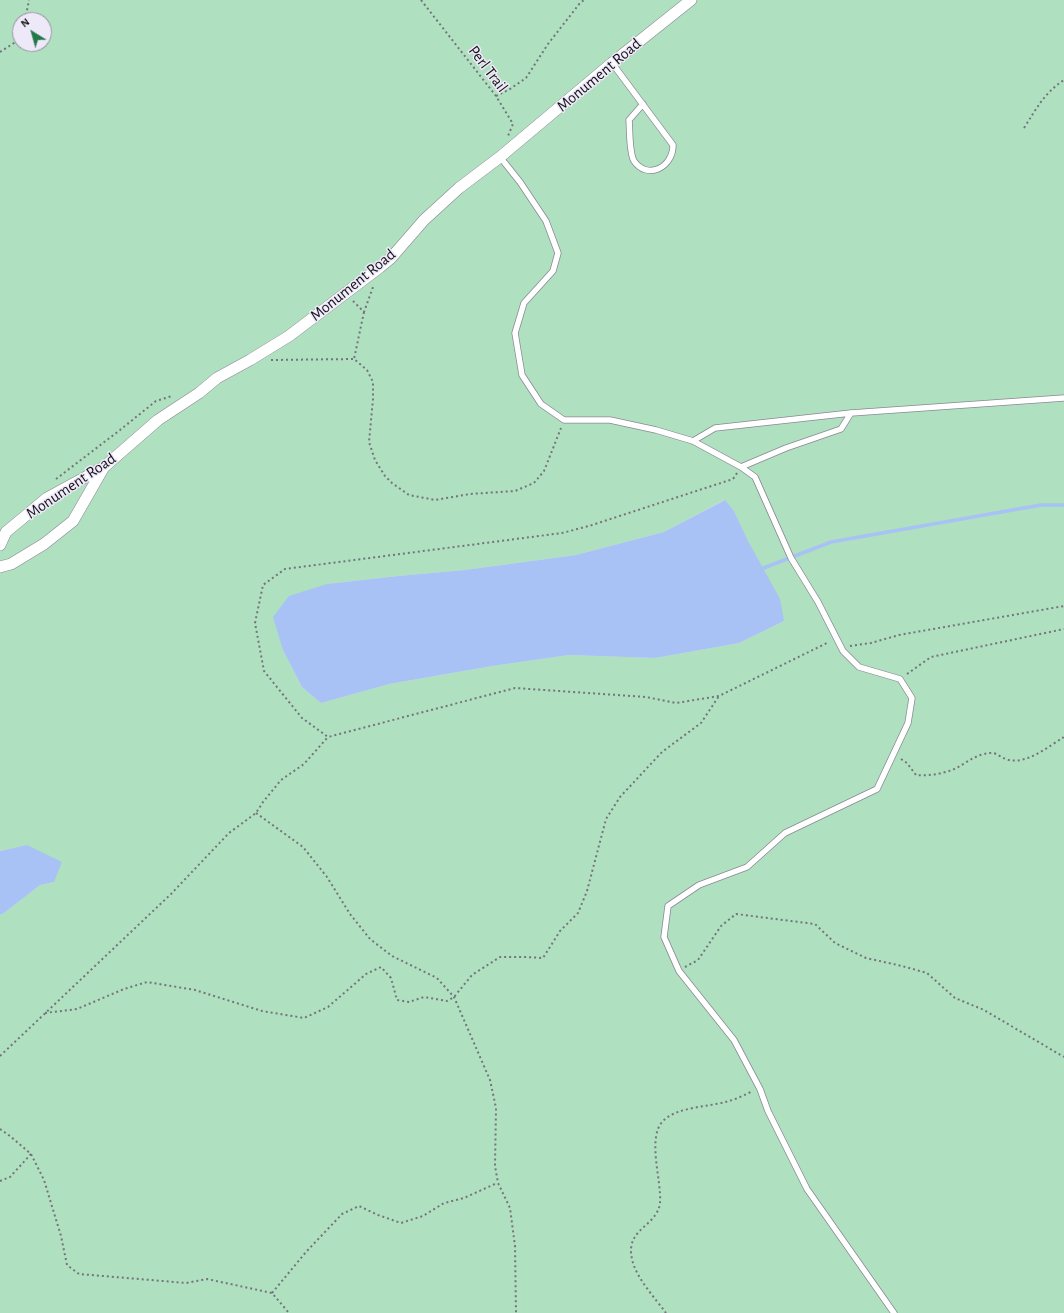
<!DOCTYPE html>
<style>
body{margin:0}
#map{position:relative;width:1064px;height:1313px;overflow:hidden;background:#e1dceb;font-family:"Alegreya Sans",sans-serif}
canvas{display:block}
.north{position:absolute;left:12px;top:12px;width:40px;height:40px;box-sizing:border-box;background:#eee9f8;border:1px solid #97939e;border-radius:50%;rotate:323deg;font-size:11px;font-weight:700;line-height:16px;text-align:center;color:#141217}
.north::after{content:'';display:block;margin:auto;width:14px;height:18px;background:#25784b;clip-path:polygon(50% 0,100% 100%,50% 72%,0 100%)}
</style>
<div id="map">
<canvas width="1064" height="1313"></canvas>
<div class="north">N</div>
</div>
<script>
const c = document.querySelector('canvas').getContext('2d');
c.lineJoin = 'round';
function fillPath(path, color) { c.fillStyle = color; c.fill(path, 'evenodd'); }
function trace(path, color, width, dash) { c.strokeStyle = color; c.lineWidth = width; c.lineCap = dash ? 'butt' : 'round'; c.setLineDash(dash || []); c.stroke(path); }
function label(font, color, halo, rows, align = 'center') {
  c.font = font + ' "Alegreya Sans",sans-serif'; c.lineWidth = 3; c.setLineDash([]); c.textBaseline = 'middle'; c.strokeStyle = halo; c.fillStyle = color; for (const [text, x, y, turn = 0] of rows) {
    c.save(); c.translate(x, y); c.rotate((+turn || 0) * Math.PI / 180); c.textAlign = isNaN(turn) ? turn : align; if (halo) c.strokeText(text, 0, 0); c.fillText(text, 0, 0); c.restore();
  }
}
fillPath(new Path2D(`
 M0,0H1064V1313H0V915L4,913L40,885L54,882L27,845L0,851ZM20,20H44V44H20ZM724,500L734,511L784,621L739,643L655,658L569,655L492,666L389,684L321,703L302,687L283,650L327,584L398,576L465,570L576,555L664,532Z`), '#afe0bf');
fillPath(new Path2D(`
 M725,500L734,511L748,541L780,599L784,621L739,643L655,658L569,655L492,666L389,684L321,703L302,687L283,650L273,617L289,596L327,584L398,576L465,570L576,555L664,532Z
 M27,845L62,862L54,882L40,885L4,913L0,915V851Z`), '#a8c2f5');
trace(new Path2D(`
 M761,569L831,542L1041,505H1064`), '#a8c2f5', 3.5);
const lane = new Path2D(`
 M612,63L673,145C673,168 647,180 634,161C629,152 630,131 629,120L643,104
 M500,157L520,182L546,221L558,253L553,271L524,303L515,333L522,375L541,404L564,420H610L656,430L693,441L741,467L755,477L791,558L818,602L843,651L859,667L900,679L912,698L908,723L877,789L785,833L747,867L699,885L668,906L664,937L679,971L734,1040L760,1089L768,1111L807,1189L894,1313
 M693,441L715,428L851,413L1064,398
 M741,467L786,448L841,429L851,413`);
const street = new Path2D(`
 M0,545L6,532L47,498L104,467L158,420L199,393L217,378L250,360L289,336L380,267L391,258L424,220L459,188L500,157L612,63L691,0
 M0,567L11,564L44,544L73,521L104,467`);
trace(lane, '#8c8795', 7);
trace(street, '#8c8795', 12);
trace(new Path2D(`
 M421,0L496,96L513,124L508,136
 M25,20L29,0
 M0,52L14,43L20,33
 M496,96L510,89L526,78L548,44L580,3L584,0
 M1024,128C1037,108 1044,93 1064,80
 M353,301L364,312L373,287
 M364,312L354,359L367,370L373,382V399L369,442L375,460L385,476L392,483L409,495L435,500L470,494L515,491L534,483L544,471L561,428
 M271,360L354,359
 M737,473L733,479L589,526L562,533L285,569L263,585L255,623L264,671L302,718L328,737L515,688L646,697L676,703L719,696L829,642
 M56,479L120,430L156,401L172,396
 M850,646L871,643L899,635L1064,606
 M907,674L931,657L1064,629
 M901,759L907,763L916,775C928,776 941,774 952,770C966,764 976,753 992,753C997,753 1003,759 1009,760C1028,764 1049,746 1064,737
 M256,813L303,847L327,877L350,914L370,939L392,956L437,978L454,997L490,1080L496,1108L495,1166L498,1183L510,1208L515,1246L516,1313
 M685,967L698,960L721,926L736,914L815,924L835,943L866,958L902,966L927,973L955,998L984,1010L1064,1057
 M45,1013L77,1009L124,989L147,982L195,990L262,1011L304,1018L328,1007L366,974L381,967L391,978L397,1000L409,1002L424,997L447,1001L454,997L472,975L500,957H526L543,958L560,931L578,913L587,891L606,819L620,797L662,752L701,723L719,696
 M0,1056L171,894L229,833L256,813L263,802L281,780L304,764L328,737
 M0,1129L10,1136L31,1154L44,1180L61,1236L67,1265L79,1274L186,1283L207,1279L272,1293L289,1313
 M0,1181L10,1177L31,1154
 M272,1293L306,1252L342,1214L359,1206L378,1215L401,1223L423,1216L444,1203L464,1198L497,1183
 M666,1313C655,1298 636,1278 632,1259C625,1228 657,1227 660,1203C662,1181 646,1136 664,1120C678,1107 707,1107 725,1102C735,1100 744,1095 753,1091`), '#76737d', 2, [2, 3]);
trace(lane, '#fff', 5.5);
trace(street, '#fff', 11);
label('16px', '#141217', '#eee9f8', [
 ["Perl Trail",488,69,53],
 ["Monument Road",599,75,-40],
 ["Monument Road",353,285,-39],
 ["Monument Road",71,486,-34]
]);
</script>
